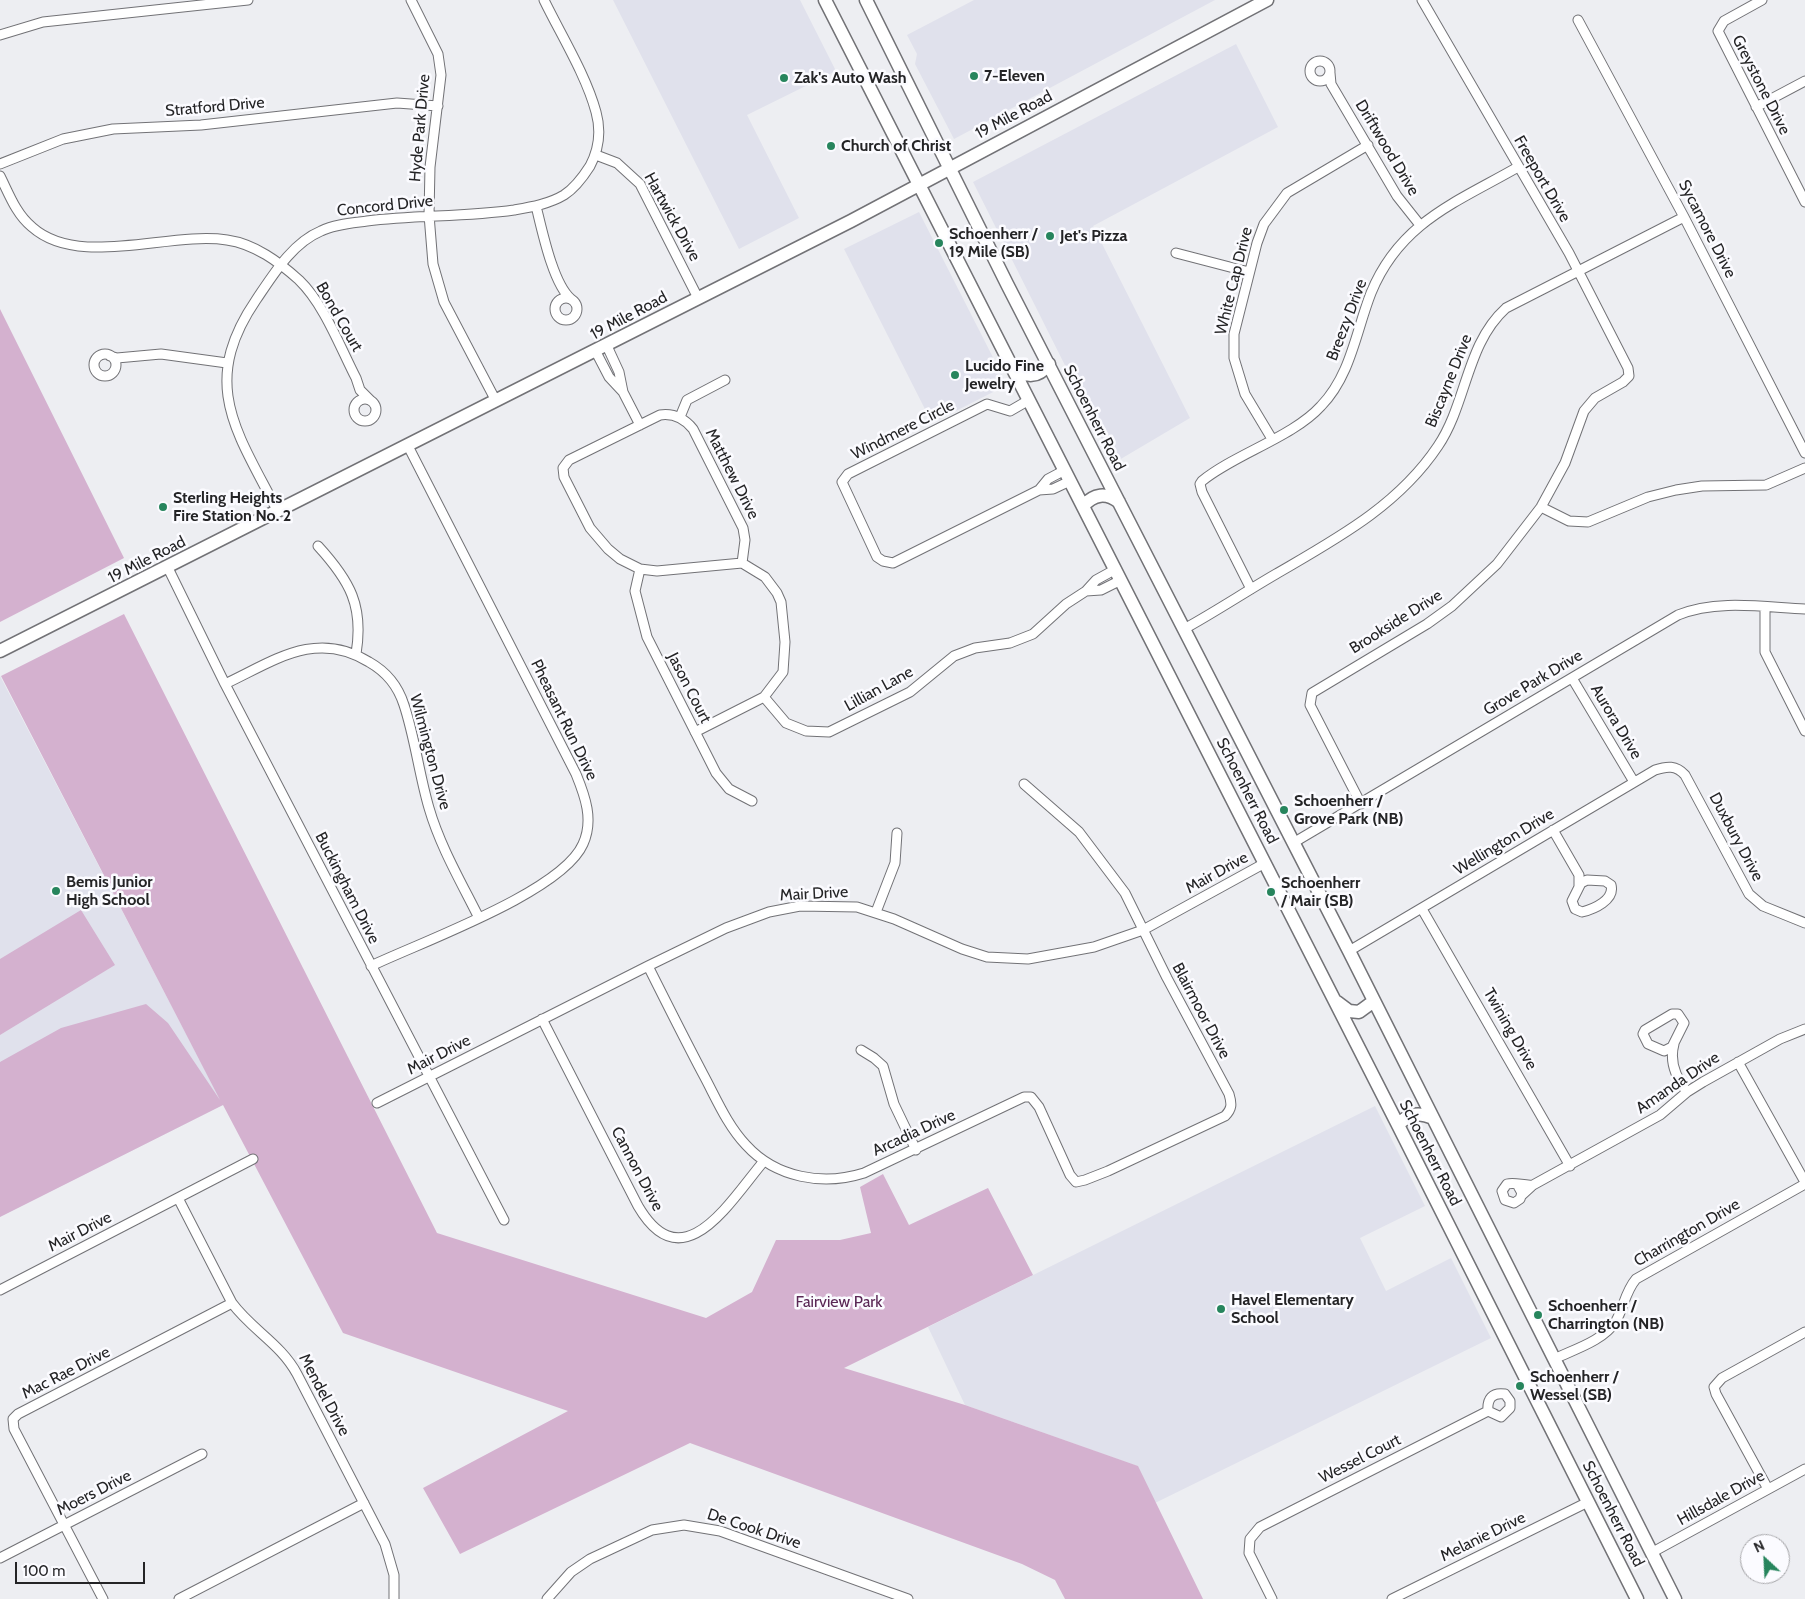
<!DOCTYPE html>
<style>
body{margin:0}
#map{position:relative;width:1805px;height:1599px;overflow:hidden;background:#edeef2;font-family:Cabin,sans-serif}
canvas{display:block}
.north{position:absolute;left:1740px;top:1534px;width:50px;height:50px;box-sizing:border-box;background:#fbfbff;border:1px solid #a5a5a8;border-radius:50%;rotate:335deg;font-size:14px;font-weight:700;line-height:20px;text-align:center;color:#242426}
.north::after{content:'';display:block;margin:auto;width:18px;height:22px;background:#27855d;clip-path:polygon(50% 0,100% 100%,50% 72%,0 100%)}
.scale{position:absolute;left:15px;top:1562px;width:130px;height:22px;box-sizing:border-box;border:2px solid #242426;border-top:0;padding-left:6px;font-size:15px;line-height:18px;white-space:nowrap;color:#242426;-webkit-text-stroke:4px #fbfbff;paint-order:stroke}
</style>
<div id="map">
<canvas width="1805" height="1599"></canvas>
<div class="north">N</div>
<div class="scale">100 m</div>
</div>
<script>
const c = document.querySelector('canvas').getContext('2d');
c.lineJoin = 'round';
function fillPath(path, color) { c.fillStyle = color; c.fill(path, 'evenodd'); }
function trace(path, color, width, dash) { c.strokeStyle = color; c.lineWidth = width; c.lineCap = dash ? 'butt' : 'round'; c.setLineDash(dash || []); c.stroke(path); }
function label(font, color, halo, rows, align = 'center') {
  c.font = font + ' Cabin,sans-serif'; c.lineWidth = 5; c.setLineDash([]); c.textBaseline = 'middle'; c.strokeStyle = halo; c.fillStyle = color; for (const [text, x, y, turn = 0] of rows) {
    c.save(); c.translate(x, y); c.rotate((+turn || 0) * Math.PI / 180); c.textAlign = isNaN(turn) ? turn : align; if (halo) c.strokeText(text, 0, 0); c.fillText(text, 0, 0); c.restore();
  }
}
fillPath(new Path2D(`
 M613,0H800L836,71L747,115L799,218L739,249Z
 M974,0H1215L954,139L915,64L917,54L907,35Z
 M1236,44L1278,127L1093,226L1190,418L1114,463L973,182Z
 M919,212L1007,385L932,423L844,249Z
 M0,676L223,1105L0,1217Z
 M1375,1106L1425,1206L1360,1238L1386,1291L1451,1258L1491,1338L1155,1503L1137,1466L965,1405L928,1327Z`), '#e0e1ec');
fillPath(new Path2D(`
 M0,309L124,558L0,622Z
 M124,614L437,1233L706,1318L752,1292L776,1240H840L871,1233L860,1187L883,1174L909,1225L988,1188L1033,1275L844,1368L965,1405L1138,1466L1203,1599H1065L1055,1580L1022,1564L690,1443L460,1554L423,1488L568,1411L343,1333L223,1105L0,1217V1062L61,1028L146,1004L168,1023L220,1100L1,676Z
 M81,910L115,965L0,1035V959Z`), '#d4b1cf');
const street = new Path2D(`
 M411,0L438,54L441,75L430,167L429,215L433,264L444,302L496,401
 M1762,0L1724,21L1718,31L1805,202
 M1578,20L1684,217L1805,453
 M0,35L43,22L248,0
 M1310 71a10 10 0 1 1 20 0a10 10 0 1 1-20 0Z
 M1330,73L1331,84L1397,196L1420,225
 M1756,107L1805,81
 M596,155L617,163L640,184L698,298
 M0,164L63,139L113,129L201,125L397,103L438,106
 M0,176C9,194 16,214 32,227C79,269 169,231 227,240C255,244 279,262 299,280C324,304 340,347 356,378L360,390L370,400
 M536,206C542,230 553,284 571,299
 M1176,253L1249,272
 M555 309a11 11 0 1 1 22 0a11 11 0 1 1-22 0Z
 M596,352L609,377L623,392L619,372L607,346
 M94 365a11 11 0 1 1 22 0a11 11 0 1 1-22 0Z
 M110,356L117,358L161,354L227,363
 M623,392L640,425
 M354 410a11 11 0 1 1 22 0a11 11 0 1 1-22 0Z
 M1029,400L1010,411L987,404L848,474L842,482L877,557L883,561L893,563L1039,490
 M680,417L687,400L725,380
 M1272,439L1245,394L1234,358V334L1257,243L1264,224L1287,193L1368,145
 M1065,470L1048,479L1039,490L1053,489L1070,481
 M1541,507L1569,521L1588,522L1648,497L1676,490L1702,486L1766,485L1805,468
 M278,512C238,433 198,385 256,300C273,275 292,243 321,231C335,224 352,223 367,221C416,215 466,217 514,210C531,207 549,204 564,195C575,188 583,177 590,166C599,149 601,130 596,112C586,75 561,35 544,0
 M318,546C350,581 364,606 356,654
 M168,568L225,684L504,1220
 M640,569L635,591L647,637L716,773L729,789L752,801
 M1251,589L1202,492L1200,484L1202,481C1235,454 1293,437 1321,406C1351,375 1356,331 1371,293C1400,222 1457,202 1518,167
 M1086,591L1101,590L1121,580
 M1765,607V652L1805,731
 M1184,629C1215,612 1245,592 1276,574C1336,539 1398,506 1438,446C1467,403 1466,344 1506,308L1684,217
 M1572,678L1634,782
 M225,684C274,661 316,629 369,662C385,671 398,686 404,705C415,738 419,774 429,808C440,846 461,882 479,918
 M764,697L786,723L806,731L829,732L910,692L954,656L975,648L1010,643L1033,634L1066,604L1086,591L1096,580L1116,569
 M695,732L764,697L783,672L785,642L781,602L777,593L765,577L742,563L657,571L640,569L620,559L608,549L590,528L564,477L563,468L569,460L660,415C674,413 684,418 693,429L743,528L745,540L742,563
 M1361,804L1310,705L1312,693L1427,624L1452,606L1497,564L1541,507L1565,463L1584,411L1595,398L1623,382L1629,376L1628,368L1569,253L1422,0
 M1553,830L1579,875V886
 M1293,843L1678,615C1716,599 1764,607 1805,609
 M1587,880L1605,881L1611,885C1615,900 1594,909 1582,912L1575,909L1572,901L1581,883Z
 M1422,909L1570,1166
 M876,912L895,863L897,833
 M1349,951L1655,770C1667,766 1676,765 1685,775L1749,894L1763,906L1805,923
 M371,966C421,942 562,892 583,844C594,820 585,796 576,774L408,446
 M648,966C666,1002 684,1038 703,1074C716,1098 727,1125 746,1145C776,1178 823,1186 864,1173L1024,1097H1031L1039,1107L1070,1175L1076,1182L1085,1180L1108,1171L1225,1116C1232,1109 1232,1104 1229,1094L1167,978L1125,893L1079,832L1024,784
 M1672,1014H1678L1684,1023L1672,1047L1664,1051L1648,1044L1643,1034L1645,1030Z
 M542,1019L638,1206C683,1283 730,1201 764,1161
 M1674,1044C1669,1062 1676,1078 1687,1092
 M861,1050L874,1058L883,1066L894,1104L916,1150
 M1738,1062L1805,1182
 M377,1103L648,966L726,928L769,912L800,906L857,907L894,919L962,949L987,957L1028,959L1094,947L1143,930L1265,863
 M1517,1184L1522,1193L1520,1199L1514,1203L1505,1200L1502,1191L1507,1184C1516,1182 1524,1186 1533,1185
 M1521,1196L1533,1185L1660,1115L1687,1092L1703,1082L1780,1039L1805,1029
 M178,1198L232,1303C252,1330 281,1344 297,1374L385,1544L394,1575V1599
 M0,1290L253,1159
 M1554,1359C1575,1349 1603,1341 1616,1321C1624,1307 1625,1292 1636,1279L1805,1184
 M1768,1489L1716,1394L1714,1387L1722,1378L1805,1332
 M1651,1553L1805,1469
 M0,1558L202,1454
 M103,1599L14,1429L13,1419L18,1414L232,1303
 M179,1599L364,1503
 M547,1599L571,1572L590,1559L652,1530L684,1525L720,1531L908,1599
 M1272,1599L1249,1553L1250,1539L1260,1527L1488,1411L1501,1417L1510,1408V1401L1505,1394C1492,1392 1487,1399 1488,1411
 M1392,1599L1588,1502`);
const secondary = new Path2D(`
 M825,0L1398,1125L1637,1599
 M866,0L1007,284L1349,951L1675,1599
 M1013,367C1026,378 1038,378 1049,364
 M1083,506C1094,494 1106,492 1119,502
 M0,651L851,221L1267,0
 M1337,1002L1349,1011L1359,1012L1374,1001
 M1398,1125C1409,1113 1419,1112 1433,1118`);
trace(street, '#727276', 11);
trace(secondary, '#727276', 15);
trace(street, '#fff', 9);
trace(secondary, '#fff', 12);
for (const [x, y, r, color] of [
 [974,76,5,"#27855d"],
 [784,78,5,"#27855d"],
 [831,146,5,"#27855d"],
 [1050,236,5,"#27855d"],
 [939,243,5,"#27855d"],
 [955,375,5,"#27855d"],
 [163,507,5,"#27855d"],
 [1284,810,5,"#27855d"],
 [56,891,5,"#27855d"],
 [1271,892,5,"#27855d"],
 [1221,1309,5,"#27855d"],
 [1538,1315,5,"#27855d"],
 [1520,1386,5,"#27855d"]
]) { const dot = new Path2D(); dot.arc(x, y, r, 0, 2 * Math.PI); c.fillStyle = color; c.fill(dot); trace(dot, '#fbfbff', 2); }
label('bold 16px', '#242426', '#fbfbff', [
 ["7-Eleven",984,76],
 ["Zak's Auto Wash",794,78],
 ["Church of Christ",841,146],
 ["Schoenherr /",949,234],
 ["19 Mile (SB)",949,252],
 ["Jet's Pizza",1060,236],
 ["Lucido Fine",965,366],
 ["Jewelry",965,384],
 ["Sterling Heights",173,498],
 ["Fire Station No. 2",173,516],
 ["Schoenherr /",1294,801],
 ["Grove Park (NB)",1294,819],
 ["Bemis Junior",66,882],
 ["High School",66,900],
 ["Schoenherr",1281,883],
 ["/ Mair (SB)",1281,901],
 ["Havel Elementary",1231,1300],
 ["School",1231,1318],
 ["Schoenherr /",1548,1306],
 ["Charrington (NB)",1548,1324],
 ["Schoenherr /",1530,1377],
 ["Wessel (SB)",1530,1395]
], 'left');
label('16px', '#242426', '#fbfbff', [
 ["Greystone Drive",1761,85,63],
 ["Stratford Drive",215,107,-5],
 ["19 Mile Road",1014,115,-28],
 ["Hyde Park Drive",420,128,-85],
 ["Driftwood Drive",1387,148,59],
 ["Freeport Drive",1542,179,60],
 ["Concord Drive",385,206,-6],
 ["Hartwick Drive",672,217,61],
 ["Sycamore Drive",1707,229,63],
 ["White Cap Drive",1234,281,-76],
 ["19 Mile Road",629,316,-28],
 ["Bond Court",339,317,60],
 ["Breezy Drive",1347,320,-69],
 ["Biscayne Drive",1449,381,-68],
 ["Schoenherr Road",1094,418,63],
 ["Windmere Circle",903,430,-27],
 ["Matthew Drive",732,474,63],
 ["19 Mile Road",147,560,-27],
 ["Brookside Drive",1396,622,-32],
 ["Grove Park Drive",1533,683,-31],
 ["Jason Court",689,688,63],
 ["Lillian Lane",879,689,-29],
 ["Pheasant Run Drive",564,720,64],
 ["Aurora Drive",1616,722,59],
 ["Wilmington Drive",430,752,75],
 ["Schoenherr Road",1247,791,63],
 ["Duxbury Drive",1736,837,62],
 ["Wellington Drive",1504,842,-31],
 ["Mair Drive",1217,873,-29],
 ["Buckingham Drive",347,888,63],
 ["Mair Drive",814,894,-3],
 ["Blairmoor Drive",1201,1011,62],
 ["Twining Drive",1510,1029,60],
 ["Mair Drive",439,1055,-27],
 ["Amanda Drive",1678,1083,-34],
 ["Arcadia Drive",914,1133,-25],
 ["Schoenherr Road",1430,1153,63],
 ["Cannon Drive",637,1169,62],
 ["Mair Drive",80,1232,-27],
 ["Charrington Drive",1687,1233,-30],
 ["Mac Rae Drive",66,1373,-27],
 ["Mendel Drive",324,1395,62],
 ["Wessel Court",1360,1459,-27],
 ["Moers Drive",94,1493,-27],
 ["Hillsdale Drive",1721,1498,-29],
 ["Schoenherr Road",1613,1514,63],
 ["De Cook Drive",754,1529,18],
 ["Melanie Drive",1483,1537,-26]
]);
label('16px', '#5a2755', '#fbfbff', [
 ["Fairview Park",839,1302]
]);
</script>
